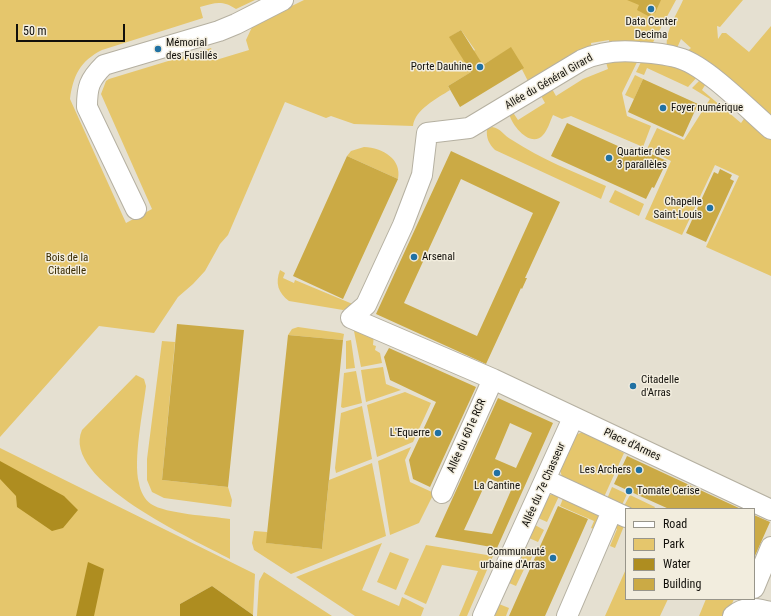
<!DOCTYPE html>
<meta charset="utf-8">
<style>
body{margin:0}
#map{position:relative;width:771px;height:616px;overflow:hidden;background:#e5e0d1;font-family:"Roboto Condensed",sans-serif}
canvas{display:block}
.legend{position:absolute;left:625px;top:508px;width:130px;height:92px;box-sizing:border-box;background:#f2edde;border:1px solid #98958a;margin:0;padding:5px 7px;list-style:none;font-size:12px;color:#12100b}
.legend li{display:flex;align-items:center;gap:8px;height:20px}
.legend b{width:20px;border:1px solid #98958a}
.scale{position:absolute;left:16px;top:24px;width:109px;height:18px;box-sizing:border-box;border:2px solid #12100b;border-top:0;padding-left:5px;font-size:12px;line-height:14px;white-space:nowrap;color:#12100b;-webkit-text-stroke:3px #f2edde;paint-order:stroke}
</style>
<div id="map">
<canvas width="771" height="616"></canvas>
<ul class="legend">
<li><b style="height:5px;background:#fff"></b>Road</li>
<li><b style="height:11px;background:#e5c66c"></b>Park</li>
<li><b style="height:11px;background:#ae8d20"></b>Water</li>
<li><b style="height:11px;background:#cbaa45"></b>Building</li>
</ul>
<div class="scale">50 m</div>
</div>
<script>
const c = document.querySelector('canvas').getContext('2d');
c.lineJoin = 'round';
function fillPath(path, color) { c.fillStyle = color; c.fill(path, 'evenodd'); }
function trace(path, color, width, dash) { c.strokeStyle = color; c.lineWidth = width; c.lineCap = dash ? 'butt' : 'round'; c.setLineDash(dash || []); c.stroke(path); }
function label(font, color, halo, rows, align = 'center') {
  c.font = font + ' "Roboto Condensed",sans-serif'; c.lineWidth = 3; c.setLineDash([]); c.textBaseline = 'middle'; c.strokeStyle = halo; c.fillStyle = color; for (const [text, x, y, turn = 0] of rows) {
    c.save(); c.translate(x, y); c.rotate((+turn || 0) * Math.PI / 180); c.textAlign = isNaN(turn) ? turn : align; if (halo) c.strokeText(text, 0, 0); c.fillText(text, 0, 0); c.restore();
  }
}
fillPath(new Path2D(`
 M0,0H255L236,9C222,0 215,3 200,7L203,18L102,50C80,61 73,76 70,99L126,223L152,209L101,94L106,81L109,79L211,48L216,60L249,50L246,40L253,25L304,0H676L651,46H610L609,40L591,43L592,49L530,85L511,48L448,86L450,90C438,98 415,109 413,126L354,124L331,116L326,118L285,102L228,235L220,244L205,271L193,284L178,297L154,333L99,326L0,437ZM461,30L475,50L463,58L450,37Z
 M683,0H743L720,27L717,26L718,39L722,33H726L749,52L771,26V121L686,52L691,48L681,39L677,48L667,47C665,31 677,14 683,0Z
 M639,58L622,93L627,116L651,126L643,147L571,116L562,119L553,115C550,121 548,130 543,135C531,149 511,125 509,113L512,111L518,120L545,103L540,94L551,87L556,96L583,79L608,69L605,59Z
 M643,58L661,60L699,75L688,87L647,68L644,75L636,72Z
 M635,75L643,79L634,99L625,95Z
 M703,77L707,82L702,90L741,123L746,116L771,137V276L706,247L739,176L715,165L682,235L645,219L671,161L647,149L657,128L684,140L710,99L692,88Z
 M492,127C501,128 504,136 512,140C541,159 574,172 606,186L601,199L495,150C489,144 486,138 487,129Z
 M364,147C383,148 402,159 398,179L347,156L351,151Z
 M615,190L644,204L639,216L609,202Z
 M280,270L285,273L283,278L294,283L295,280L355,305L343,310L289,301C278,293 275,283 280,270Z
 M298,327L340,333L344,334L343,340L288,335L292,329Z
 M357,330L374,334L373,345L376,346L375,350L380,353L382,363L361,367L354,331Z
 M351,340L355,368L346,369V341Z
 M162,341L175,342L162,480L228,487L232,500L231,507L164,498L152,492L147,480V459Z
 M383,367L386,384L401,390L366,402L361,370Z
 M356,371L362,403L343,408L341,407L344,373Z
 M136,375L144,379L146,386C143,411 133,460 139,483C140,491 145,500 151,504C166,514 211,516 230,519V559C195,540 60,480 82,430Z
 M405,392L431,403L413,442L377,457L367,405Z
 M362,406L372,459L336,473L335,468L341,413Z
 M583,432L624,453L604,497L562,477L559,466L575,435Z
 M411,447L405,460L410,482L434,493L419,523L390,535L378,461Z
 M0,448L255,574L253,615L212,586L180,604V616H0Z
 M372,463L386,536L291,574L254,550L252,543L254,531L267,532V543L322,549L329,480Z
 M612,487L627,494L622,505L607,499Z
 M556,493L560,494L547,522L538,518L547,496Z
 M630,495L655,507L654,509H630L624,506Z
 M564,496L602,511L599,531L591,528L594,521L560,506Z
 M613,523H623L624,526L615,548L610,546L617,529L612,525Z
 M535,525L544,530L538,542L529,538Z
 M382,543L362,590L399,606L402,597L424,608L421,616H355L296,577Z
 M426,545L493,556L467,616H459L478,571L442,565L426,604L404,594Z
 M525,547L534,551L530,562L528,561L516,586L509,583Z
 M390,552L409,559L396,590L377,582Z
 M626,569V599H668L660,616H605Z
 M264,572L332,616H257L259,581Z
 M706,599H734L727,616H699Z
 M499,604L509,608L506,616H494Z`), '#e5c66c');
fillPath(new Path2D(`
 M0,461L64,496L78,510L63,528L52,531L17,507L16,496L0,479Z
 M88,562L104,569L94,616H76Z
 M212,586L253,615V616H180V604Z`), '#ae8d20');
fillPath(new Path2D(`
 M627,0H661L655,13L652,11L650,17L637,10L639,5Z
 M461,30L483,65L511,47L524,68L460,107L448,86L471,72L449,37Z
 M643,79L698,104L683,137L628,112Z
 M567,123L629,151L631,147L645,154L647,152L667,161L654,188L652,187L646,199L551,156Z
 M451,151L560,202L525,278H527L522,289L521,288L486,364L376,314ZM461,179L533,213L477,336L404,303Z
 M347,156L398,179L343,299L293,276Z
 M720,169L732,175L730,179L734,181L706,242L686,233L714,172L718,174Z
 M177,324L244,330L228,487L162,480Z
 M288,335L343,340L322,549L266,543Z
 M389,348L476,387L430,487L413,479L409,460L436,402L390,380L384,357Z
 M498,398L553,423L497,548L435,537ZM510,423L532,433L516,468L495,459ZM488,478L512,488L492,534L464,530Z
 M627,456L741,509H669L629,491L614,484Z
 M558,506L588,519L553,598L545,616H509Z
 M754,515L770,522L754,558Z`), '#cbaa45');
const minor = new Path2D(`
 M771,129C748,109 708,68 682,59C668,54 654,53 639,52C620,50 600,52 582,60L469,128L427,133L422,175L403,225L366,305L351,318L493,379L771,510
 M136,209L87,107C87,87 89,80 104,65L219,31L236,24L283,0
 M546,480L626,517
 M442,493L493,379
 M754,588L771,547
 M483,616L573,418
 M567,616L612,511
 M733,616C746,605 756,609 771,612`);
trace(minor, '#b5b0a1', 22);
trace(minor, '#fff', 20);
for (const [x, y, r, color] of [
 [651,9,4,"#2071a3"],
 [158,49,4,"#2071a3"],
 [480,67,4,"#2071a3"],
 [663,108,4,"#2071a3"],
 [609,158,4,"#2071a3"],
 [710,208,4,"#2071a3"],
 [414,257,4,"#2071a3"],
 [633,386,4,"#2071a3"],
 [438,433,4,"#2071a3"],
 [639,470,4,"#2071a3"],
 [497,473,4,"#2071a3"],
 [629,491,4,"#2071a3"],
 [553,558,4,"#2071a3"]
]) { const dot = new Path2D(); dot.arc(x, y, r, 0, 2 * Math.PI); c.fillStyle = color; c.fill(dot); trace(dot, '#f2edde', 1.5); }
label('11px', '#12100b', '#f2edde', [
 ["Data Center",651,22,"center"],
 ["Decima",651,35,"center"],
 ["Mémorial",166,43],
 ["des Fusillés",166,56],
 ["Porte Dauhine",472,67,"right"],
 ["Foyer numérique",671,108],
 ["Quartier des",617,152],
 ["3 parallèles",617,165],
 ["Chapelle",702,202,"right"],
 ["Saint-Louis",702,215,"right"],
 ["Arsenal",422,257],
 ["Citadelle",641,380],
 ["d'Arras",641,393],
 ["L'Equerre",430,433,"right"],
 ["Les Archers",631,470,"right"],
 ["La Cantine",497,486,"center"],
 ["Tomate Cerise",637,491],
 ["Communauté",545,552,"right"],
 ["urbaine d'Arras",545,565,"right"]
], 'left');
label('11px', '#12100b', '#f2edde', [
 ["Allée du Général Girard",549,82,-30],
 ["Allée du 601e RCR",467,436,-66],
 ["Place d'Armes",632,445,25],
 ["Allée du 7e Chasseur",544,485,-66]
]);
label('11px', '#392b00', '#f2edde', [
 ["Bois de la",67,258],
 ["Citadelle",67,271]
]);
</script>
